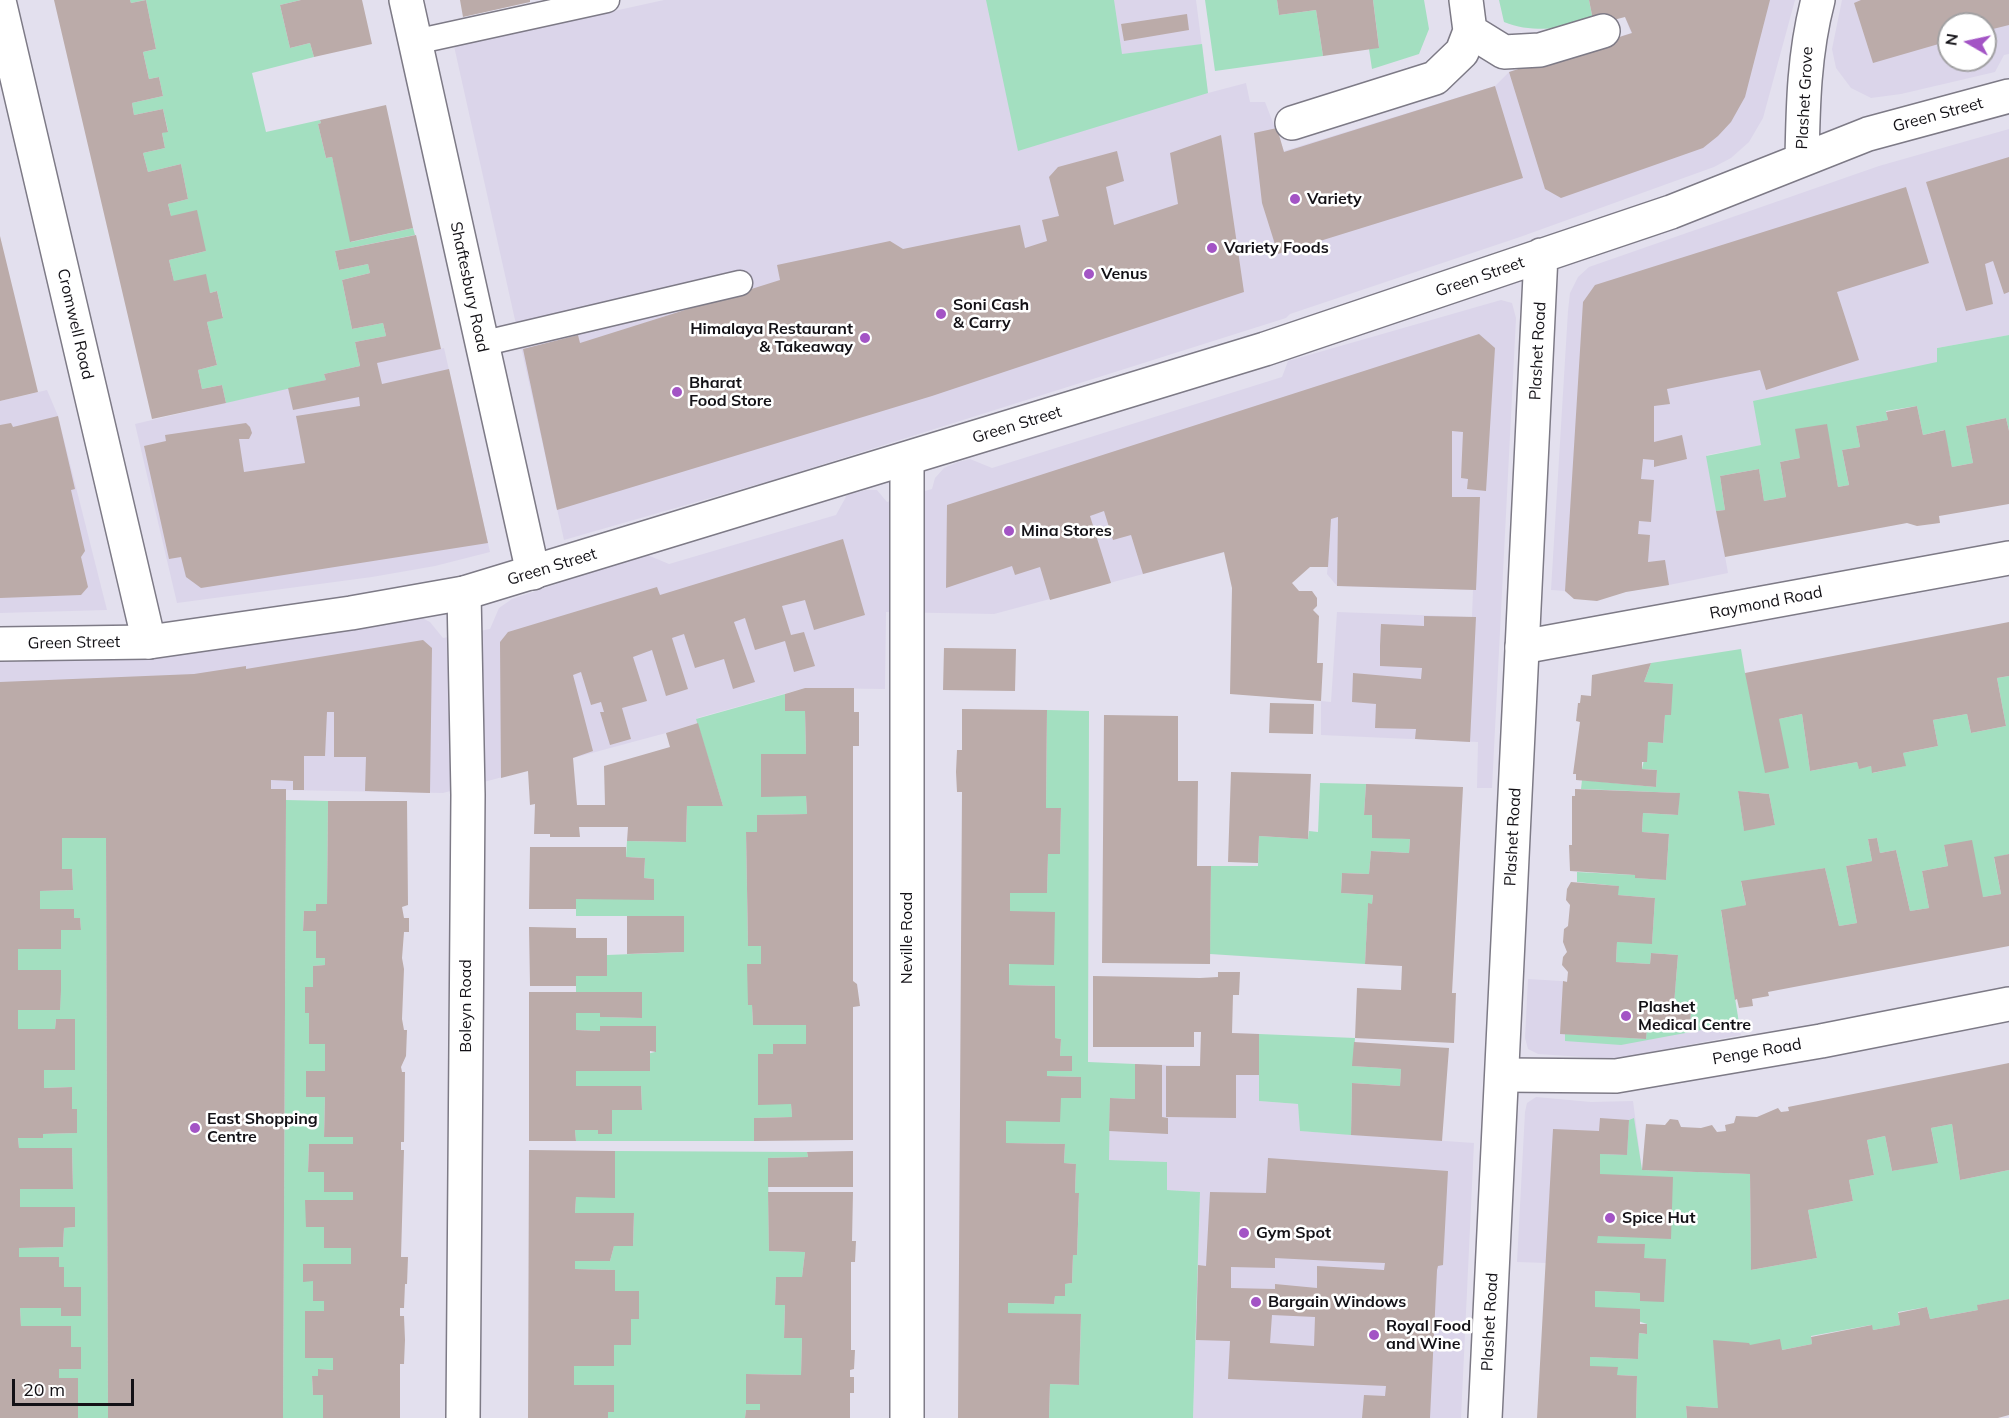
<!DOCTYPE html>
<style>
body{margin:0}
#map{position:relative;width:2009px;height:1418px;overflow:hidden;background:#e3e0ee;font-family:Mulish,sans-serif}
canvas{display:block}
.north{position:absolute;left:1937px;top:12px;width:60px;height:60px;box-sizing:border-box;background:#fff;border:2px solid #a1a0a2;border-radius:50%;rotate:279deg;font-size:16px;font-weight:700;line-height:24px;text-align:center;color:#131116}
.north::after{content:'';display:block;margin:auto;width:21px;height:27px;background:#a354c5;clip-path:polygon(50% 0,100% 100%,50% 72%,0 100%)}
.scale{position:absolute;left:12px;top:1379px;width:122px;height:27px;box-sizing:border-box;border:3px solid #131116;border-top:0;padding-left:8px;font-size:18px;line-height:21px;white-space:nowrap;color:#131116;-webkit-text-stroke:4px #fff;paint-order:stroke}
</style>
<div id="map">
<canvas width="2009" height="1418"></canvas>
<div class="north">N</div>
<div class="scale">20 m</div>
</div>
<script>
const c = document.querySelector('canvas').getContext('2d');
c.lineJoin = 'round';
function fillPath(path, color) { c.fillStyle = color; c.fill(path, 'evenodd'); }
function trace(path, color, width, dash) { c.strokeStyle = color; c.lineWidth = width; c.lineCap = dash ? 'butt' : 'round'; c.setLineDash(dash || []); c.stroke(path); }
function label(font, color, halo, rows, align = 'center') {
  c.font = font + ' Mulish,sans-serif'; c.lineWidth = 5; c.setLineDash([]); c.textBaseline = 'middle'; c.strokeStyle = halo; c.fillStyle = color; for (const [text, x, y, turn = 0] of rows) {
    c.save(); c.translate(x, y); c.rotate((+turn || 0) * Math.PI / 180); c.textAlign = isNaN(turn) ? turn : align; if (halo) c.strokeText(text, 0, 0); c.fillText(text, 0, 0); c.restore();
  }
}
fillPath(new Path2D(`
 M664,0H1196L1208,93L1246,83L1250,102H1265L1284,151L1495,86L1509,72L1631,33L1625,17L1649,0H1795L1763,118L1749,142L1731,158L1714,167L1520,237L1290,314L1286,318L773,480L564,540L454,46Z
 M1842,0H2009V54L2004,55L1995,72L1901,94L1871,98L1851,88L1836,68L1832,49ZM1949,24H1985V60H1949Z
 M2009,129V335L1937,348V362L1762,445L1707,455L1728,573L1669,585L1574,599L1565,591L1551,590L1568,311L1570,293L1578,277L1589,267L1879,166Z
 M1501,300L1512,303L1516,318L1492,788H1477L1478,742L1321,735V701L1331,702L1337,612L1472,617L1473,590L1337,586L1327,574L1331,520L1229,551L994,614L886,612L885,689L805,688L697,718L698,723L666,733L443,793L286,790L283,1418H108L106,838L0,839V662L109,659L420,617L430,622L443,638L490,629L499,608L512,599L645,554L669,564L836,515L847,495L866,490H877L887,502L932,489L935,478L944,468L958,462L970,459L992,468L1282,377L1288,361Z
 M444,348L490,552L435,566L372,577L177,603L135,424L288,388L324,374Z
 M47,390L58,416L107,610L0,613V401Z
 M1729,969L1741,1035L1613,1059L1538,1054L1528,1049L1525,1038L1528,979L1659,987Z
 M1201,1032L1259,1034V1101L1298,1104L1301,1131L1474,1143L1461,1418H1193L1200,1192L1167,1190V1162L1109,1160V1131L1110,1098L1135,1099V1064L1200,1066Z
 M1536,1097L1591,1102L1633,1101L1642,1170L1750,1174L1751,1270L1517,1262L1525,1112L1527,1103Z`), '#dbd5ea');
fillPath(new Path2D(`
 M130,0H301L280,5L290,48L310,43L314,57L252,73L266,132L320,120L321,123L318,124L326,158L332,157L351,242L413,228L415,235L335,251L339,270L368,264L370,273L342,280L352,329L383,323L386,336L355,342L360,366L324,374L326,380L226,403L222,385L202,389L198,370L217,365L207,322L223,317L217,291L210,293L174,281L169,260L206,251L171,216L168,204L188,199L181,164L148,172L143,153L165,148L162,133L168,131L163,109L134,115L132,103L163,96L159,77L149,79L143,52L156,49L146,0L131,3Z
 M986,0H1114L1122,54L1202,44L1208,93L1018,151Z
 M1205,0H1277L1279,15L1316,10L1323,56L1215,71Z
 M1373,0H1424L1429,29L1419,54L1372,69L1369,49L1379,47Z
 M1499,0H1589L1594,25C1564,27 1533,34 1504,22Z
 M2009,335V431L2006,418L1966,426L1973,463L1952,467L1944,430L1923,435L1917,406L1886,411L1888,420L1856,426L1860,447L1842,450L1849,485L1838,487L1826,424L1800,458L1780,462L1786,497L1764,501L1759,469L1720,476L1725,510L1716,511L1706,456L1761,445L1753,401L1937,362V348Z
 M1741,649L1745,673L1779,719L1802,714L1810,771L1857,762L1859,768L1871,766L1873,773L1905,766L1903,753L1938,746L1933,720L1967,714L1971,733L2006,726L1997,678L2009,676V854L1994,858L2001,894L1983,897L1944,845L1948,866L1922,871L1929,908L1910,911L1896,850L1880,853L1877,838L1868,839L1872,861L1846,866L1857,923L1839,926L1825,868L1741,882L1746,905L1721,911L1739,1023L1621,1045L1565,1041V1034L1646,1039L1647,1027L1690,1029L1691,1005L1674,1004L1678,955L1651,953L1650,964L1616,962L1617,942L1652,943L1655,898L1618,895V886L1577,882V872L1635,875L1636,878L1666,880L1669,834L1642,832L1643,813L1678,815L1679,793L1581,789L1582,780L1656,787L1657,770L1642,769L1648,742L1663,743L1665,715L1673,684L1644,682L1651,663ZM1738,791L1769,794L1775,825L1744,830Z
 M785,694L786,711H805L806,754L761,755V796H806L807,814L758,815L757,832L746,833L748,945L761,946V964L748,973V1004L752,1005L753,1025H806V1044H773V1054H758V1104H791L792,1117L754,1118V1141H576L575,1130H598V1134H612V1110H642L641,1086H576V1071L655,1052L656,1027L601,1026L600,1031L576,1030V1013H600L601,1017L642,1018V992H576V976H606L607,955L684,952V916H576V899H654V879L644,878L645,858L626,857L627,841L686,842L687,806H723L696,719Z
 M1047,710L1089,711L1088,1062L1135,1064V1099L1110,1098L1109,1160L1167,1162V1190L1200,1192L1193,1418H1049L1050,1384L1079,1385L1081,1315L1008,1313V1303L1054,1304L1055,1296H1064L1065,1284L1072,1283L1073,1255H1077L1079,1194L1075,1193L1076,1164L1064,1163L1065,1144L1006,1143V1121L1061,1098H1081V1077L1047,1076V1071H1072V1057L1060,1056L1061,1039L1055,1038V986L1009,985L1010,893H1047L1048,854L1060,853L1061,808H1046Z
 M1320,783L1366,784L1364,815H1372V837L1410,839L1409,853L1371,851L1369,874L1342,873L1341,893L1373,895L1372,904H1368L1365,964L1210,954L1211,866H1258L1259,836L1308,839L1309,831L1318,832Z
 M286,800L328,801L327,904H317L316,911H304L303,930L316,931L317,958H325V965L313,966V987H305V1013H309V1044H325V1071H306V1097H325L324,1137H353V1144H309L308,1172H324L325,1192H353V1200H306V1227H324V1248H351V1264H303V1281H313V1301H324V1311H305V1358H333V1370L319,1369L318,1376H312L313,1395H323V1418H283Z
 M62,838H106L108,1418H78V1378H59V1369H81V1347H71V1326H21L20,1308H61V1316L80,1287H64V1268L59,1267V1257H19V1248L63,1247L64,1228L75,1227L20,1207V1189L73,1188L72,1148H19L18,1138H43V1134L76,1133L77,1109H72V1087L44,1088V1070L75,1069V1019H56L55,1029H18V1010H60L61,970H18V949H61V930H81L80,919L74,918V909H40V891L73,890L72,869H62Z
 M1259,1034L1355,1038L1353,1066L1401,1069L1400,1086L1352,1083L1351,1135L1300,1131L1298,1104L1259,1101Z
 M1634,1118L1642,1170L1750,1174L1751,1270L1817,1258L1808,1210L1853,1201L1849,1180L1874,1175L1867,1140L1885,1136L1892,1171L1938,1162L1931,1128L1952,1124L1960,1180L2009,1170V1299L1978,1305V1310L1930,1319L1927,1307L1898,1312L1900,1325L1873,1330L1871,1325L1811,1336L1812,1344L1782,1350L1718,1408L1686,1406L1687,1418H1636L1637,1376L1617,1375L1590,1366V1357L1638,1359L1639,1333L1646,1334L1647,1324L1595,1307V1291L1640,1293L1664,1301L1665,1259L1644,1258V1244L1597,1243L1600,1154L1627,1155L1629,1120Z
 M615,1151L807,1152L808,1157L768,1158L769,1251L805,1252L802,1277H776L775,1305H785L784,1338H802L801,1375L747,1374L746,1403L760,1404V1410H746L745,1418H608V1412H614V1385H574V1366L614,1365V1345H631V1319L639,1318V1291H615L614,1270L575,1269V1261H610L614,1246H633L634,1213H575L576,1197H615Z`), '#a3dfc0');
fillPath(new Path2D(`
 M54,0H130L131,3L146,0L156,49L143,52L149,79L159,77L163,96L132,103L134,115L163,109L168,132L162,133L165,148L143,153L148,172L181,164L188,199L168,204L171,216L197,210L206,251L169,260L174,281L206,274L210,293L217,291L223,318L207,322L217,365L198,370L202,389L222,385L226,403L152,419Z
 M301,0H362L372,44L314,57L310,43L290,48L280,5Z
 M460,0H530V2L463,17Z
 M1277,0H1373L1379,48L1323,56L1316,10L1279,15Z
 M1589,0H1770L1745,97L1731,122L1718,136L1703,148L1561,198L1545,189L1509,72L1632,33L1625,17L1594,25Z
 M1861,0H2009V25L1985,31V24H1949V41L1873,63L1854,3Z
 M1187,14L1189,30L1124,41L1121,24Z
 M1495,86L1523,178L1278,254L1262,203L1254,133L1277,128L1284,152Z
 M386,105L413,228L350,242L332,157L326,158L318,124L321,123L320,120Z
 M1221,135L1244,292L932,396L557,510L523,349L578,335L580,343L780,280L777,265L890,241L903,249L1020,225L1025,248L1047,241L1042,220L1059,216L1049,177L1058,167L1117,151L1124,181L1106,187L1114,225L1178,204L1170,153Z
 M2009,157V292L2004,294L1993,261L1985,264L1993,304L1966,311L1926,182Z
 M1906,187L1929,263L1837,292L1859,360L1766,390L1760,370L1667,389L1670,404L1654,406V442L1682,435L1687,459L1654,467V460L1643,459L1641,479L1654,480L1651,522L1639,521L1638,534L1650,535L1648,562L1665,560L1669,585L1626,592L1597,601L1574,599L1565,591L1583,302L1595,285Z
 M416,235L441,349L377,363L382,384L449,369L488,543L201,588L186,577L181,557L169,559L144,446L166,441L165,435L246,423L250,427L252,433L249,439H239L244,472L305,463L296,416L360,406L359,397L293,410L288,388L326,380L324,374L360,366L355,342L386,336L383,323L352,329L342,280L370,273L368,264L339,270L335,251Z
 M0,236L38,392L0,401Z
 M1479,334L1495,348L1486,491L1467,489L1468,479L1461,478L1463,432L1452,431V497H1480L1476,590L1337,586L1338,517L1331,519L1328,567H1310L1292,583L1299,591H1312L1317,598V606L1313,610L1319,616L1317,663H1323L1321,701L1230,694L1232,588L1224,552L1143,574L1131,535L1113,540L1104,511L1090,516L1111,583L1050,600L1040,567L1015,575L1012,566L946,588L947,505Z
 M1917,406L1923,435L1945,430L1952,467L1973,463L1966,426L2006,418L2009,431V504L1939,516L1940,523L1917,526L1907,523L1725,557L1716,511L1725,510L1720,476L1759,469L1764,501L1786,497L1780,462L1800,458L1795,429L1827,424L1838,487L1849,485L1842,450L1860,447L1856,426L1888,420L1886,412Z
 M58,416L75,489L71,490L85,551L81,557L88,587L81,595L0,598V425L11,423L13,427Z
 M843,539L865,615L814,630L805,600L782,606L791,635L804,632L815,666L794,672L785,641L755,650L745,618L734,622L755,682L733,689L724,659L695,668L684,634L672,638L688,689L666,696L652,650L633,657L647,701L622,708L631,739L610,745L600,712H604L601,702L591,705L581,672L573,675L593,751L573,758L577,805H605L604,766L670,747L666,733L698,723L723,806H687L686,842L627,841L628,827H579L580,837H550V834H534L535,804L530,805L528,771L501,778L500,642L508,632L657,587L660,595Z
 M1424,616L1476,617L1470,742L1415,739L1416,729L1375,728L1376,704L1352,702L1353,673L1421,679L1422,668L1380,666V646L1381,624L1424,626Z
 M2009,622V676L1997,678L2006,726L1971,733L1967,714L1933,720L1938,746L1903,753L1906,766L1872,773L1871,766L1859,769L1857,762L1810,771L1802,714L1779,719L1789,768L1765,773L1745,673Z
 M423,640L432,648L430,793L365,791L366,757H334V712H327L325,756H304V790H293V781L271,780V789H286V800L283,1418H108L106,838H62V869H72L73,890L40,891V909H74V918H80L81,930H61V949H18V970H61V991L60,1010H18V1029H55L56,1019H75V1070H44V1088L72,1087V1109H77V1133L43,1134V1138H18L19,1148H72L73,1189H20V1207H75V1227L64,1228L63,1247L19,1248V1257H59V1267H64V1287H81V1316H61V1308H20L21,1326H71V1347H81V1369H59V1378H78V1418H0V682L194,674L246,666V669Z
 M944,648L1016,649L1015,691L943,690Z
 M1651,663L1644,682L1673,684L1671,715H1665L1663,743L1648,742L1647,762H1642V769L1657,770L1656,787L1576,780V774H1573L1580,722L1576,721L1578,703H1580L1581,695L1591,696L1592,675Z
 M805,688H854V712H859V746H853V981L857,984L860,1006L853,1007V1140L754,1141V1118L792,1117L791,1104L758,1105V1054H773V1044H806V1025H753L752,1005H748L747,964H761V946H748L746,832H757V815L807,814L806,796L761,797V754H806L805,711H785V694Z
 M1270,703L1314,704L1313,734L1269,733Z
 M962,709L1047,710L1046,808H1061L1060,854H1048L1047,893H1010V911L1055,912L1054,965L1009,964V985L1055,986V1038L1061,1039L1060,1056H1072V1071H1047V1076L1081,1077V1098H1061L1060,1122L1006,1121V1143L1065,1144L1064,1163L1076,1164L1075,1193H1079L1077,1255H1073L1072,1283L1065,1284V1296H1055L1054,1304L1008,1303V1313L1081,1314L1079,1385L1050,1384L1049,1418H958L962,792H957L956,772L957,750H962Z
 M1104,715L1178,716V781H1198L1197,866H1211L1210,964L1102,963Z
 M1231,772L1311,774L1308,839L1259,836L1258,863L1228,862Z
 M1366,784L1463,787L1452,993H1456L1454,1043L1355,1038L1357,988L1401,990L1402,966L1365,964L1368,903L1372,904L1373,895L1341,893L1342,873L1369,874L1371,851L1409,853L1410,839L1372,838V815H1364Z
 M1575,789L1680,793L1678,815L1643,813L1642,832L1669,834L1666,880L1635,878V875L1570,871L1569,845H1572V796H1575Z
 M1738,791L1769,794L1775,825L1744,831Z
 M328,801H407L408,905L402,907L404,918H409V932H404L402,958L404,969L402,1019L404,1030H407L406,1056L401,1067L402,1072H405L404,1142H401V1150H404L401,1257H408L407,1284H405L404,1308H400V1316H404L405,1340L404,1364H400V1418H323V1395H313L312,1376H318V1369L333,1370V1358H305V1311H324V1301H313V1281L303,1282V1264H351V1248H324V1227H306L305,1200H353V1192H324V1172H308L309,1144H353V1137H324L325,1097H306V1071H325V1044H309V1013H305V987H313V966L325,965V958H316V931H303L304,911H316V904H327Z
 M1877,838L1880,853L1896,850L1910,911L1929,908L1922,871L1948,866L1944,845L1972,840L1983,897L2001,894L1994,857L2009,854V946L1773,991L1768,992L1769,996L1752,999L1753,1006L1739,1008L1737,999L1735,1000L1721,910L1746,905L1741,881L1825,868L1839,926L1857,923L1846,866L1872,861L1868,839Z
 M530,847H626V857L645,858L644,878L654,879V900L576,899V909H529Z
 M1571,882L1619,886L1618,895L1655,898L1652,944L1617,942L1616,962L1650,964L1651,953L1678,955L1674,1004L1691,1005L1690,1029L1647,1027L1646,1039L1560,1034L1563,981L1567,982L1568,972L1562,965L1563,957L1567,952L1563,942L1564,929L1568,926L1570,905L1566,900L1567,889Z
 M627,916H684V952L627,954Z
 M529,927L576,928V938H607V976H576V986H530Z
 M1218,972H1240L1239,995H1233L1232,1033L1259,1034V1075H1236V1118L1166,1117V1066H1200L1201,1032H1194V1047H1093V976L1200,978L1218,977Z
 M529,992H642V1018L600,1017V1013H576V1030L600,1031V1026H656V1052L650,1051V1071H576V1086H641L642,1110H612V1134H598V1130H575L576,1141H529Z
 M1354,1042L1449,1048L1442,1141L1351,1135L1352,1083L1400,1086L1401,1069L1352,1066Z
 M2009,1063V1170L1960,1180L1952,1124L1931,1128L1938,1163L1892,1171L1885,1136L1867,1140L1874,1175L1849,1180L1853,1201L1808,1210L1817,1258L1751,1270L1750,1174L1642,1170L1646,1124L1665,1125L1670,1119L1678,1120L1681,1127L1701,1128L1712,1125L1717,1132L1726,1131L1725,1125L1734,1123L1736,1116L1757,1117L1778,1108L1781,1112L1789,1111L1788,1107Z
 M1135,1064L1162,1065V1117L1168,1118V1134L1109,1131L1110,1098L1135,1099Z
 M1600,1118L1629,1120L1627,1155L1600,1154V1174L1673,1177L1671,1239L1598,1236L1597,1243L1645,1244L1644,1258L1666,1259L1664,1302L1640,1301V1293L1595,1291V1307L1640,1309V1324H1647V1334L1639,1333L1638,1359L1590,1357V1366L1618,1367L1617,1375L1637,1376L1636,1418H1537L1553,1129L1599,1131Z
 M529,1150L615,1151V1198L576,1197L575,1213H634L633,1246H614L610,1261H575V1269L615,1270V1291H639V1319H631V1345H614V1366H574V1385H614V1412H608V1418H528Z
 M853,1151V1187H768V1158L808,1157L807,1152Z
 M1268,1158L1448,1171L1443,1265L1438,1266L1437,1270L1430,1418H1362L1364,1395L1385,1396L1386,1386L1228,1379L1230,1341L1196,1340L1198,1265L1206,1266L1210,1192L1266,1193ZM1275,1258L1333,1261L1385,1263L1384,1270L1317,1266V1288L1275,1284V1289L1231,1288V1267L1275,1268ZM1272,1315L1315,1317L1314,1346L1270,1343Z
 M768,1192H853L852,1241H856L855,1262H851V1350H855L854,1369L850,1370V1377H854V1393H850V1418H745L746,1410H760V1404H746V1374L801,1375L802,1338H784L785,1305H775L776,1277H802L805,1252L769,1251Z
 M2009,1299V1415L1998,1418H1687L1686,1406L1718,1408L1713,1340L1749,1343L1750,1345L1780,1339L1782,1350L1812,1344L1811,1337L1872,1325L1873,1330L1900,1325L1898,1313L1927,1307L1930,1319L1978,1310L1977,1305Z`), '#bbaba9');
const service = new Path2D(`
 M415,42L607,0
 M481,344L740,283`);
const minor = new Path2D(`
 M406,0L533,573
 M0,5L149,642
 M1470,31L1504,52L1540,50L1603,31
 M1292,123L1435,78L1462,52L1470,31L1466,0
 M1522,647L2009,558
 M1503,1075L1616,1076L1821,1041L2009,1004
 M463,1418L468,795L464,593
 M907,1418V459`);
const secondary = new Path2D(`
 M1802,160C1803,105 1804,53 1818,0
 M0,644L149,642L351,613L464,593L1265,349L1671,212L1868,134L2009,96
 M1485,1418L1541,255`);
trace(service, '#7d7a86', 27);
trace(minor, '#7d7a86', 36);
trace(secondary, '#7d7a86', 36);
trace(service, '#fff', 24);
trace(minor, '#fff', 33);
trace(secondary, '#fff', 33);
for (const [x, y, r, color] of [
 [1295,199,6,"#a354c5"],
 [1212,248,6,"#a354c5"],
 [1089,274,6,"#a354c5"],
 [941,314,6,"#a354c5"],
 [865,338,6,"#a354c5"],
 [677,392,6,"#a354c5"],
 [1009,531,6,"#a354c5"],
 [1626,1016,6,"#a354c5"],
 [195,1128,6,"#a354c5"],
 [1610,1218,6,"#a354c5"],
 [1244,1233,6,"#a354c5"],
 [1256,1302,6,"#a354c5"],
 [1374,1335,6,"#a354c5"]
]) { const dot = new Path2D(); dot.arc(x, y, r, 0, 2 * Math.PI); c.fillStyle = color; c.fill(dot); trace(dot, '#fff', 2); }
label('16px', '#131116', '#fff', [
 ["Plashet Grove",1805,98,-87],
 ["Green Street",1938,115,-15],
 ["Green Street",1480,277,-19],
 ["Shaftesbury Road",469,287,78],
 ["Cromwell Road",75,324,77],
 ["Plashet Road",1538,351,-87],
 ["Green Street",1017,425,-17],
 ["Green Street",552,567,-17],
 ["Raymond Road",1766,603,-11],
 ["Green Street",74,643,-1],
 ["Plashet Road",1513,837,-87],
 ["Neville Road",907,938,-90],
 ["Boleyn Road",466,1006,-90],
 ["Penge Road",1757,1052,-10],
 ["Plashet Road",1490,1322,-87]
]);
label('bold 16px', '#131116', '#fff', [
 ["Variety",1307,199],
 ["Variety Foods",1224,248],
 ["Venus",1101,274],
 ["Soni Cash",953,305],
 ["& Carry",953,323],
 ["Himalaya Restaurant",853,329,"right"],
 ["& Takeaway",853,347,"right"],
 ["Bharat",689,383],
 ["Food Store",689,401],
 ["Mina Stores",1021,531],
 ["Plashet",1638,1007],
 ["Medical Centre",1638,1025],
 ["East Shopping",207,1119],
 ["Centre",207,1137],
 ["Spice Hut",1622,1218],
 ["Gym Spot",1256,1233],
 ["Bargain Windows",1268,1302],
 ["Royal Food",1386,1326],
 ["and Wine",1386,1344]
], 'left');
</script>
